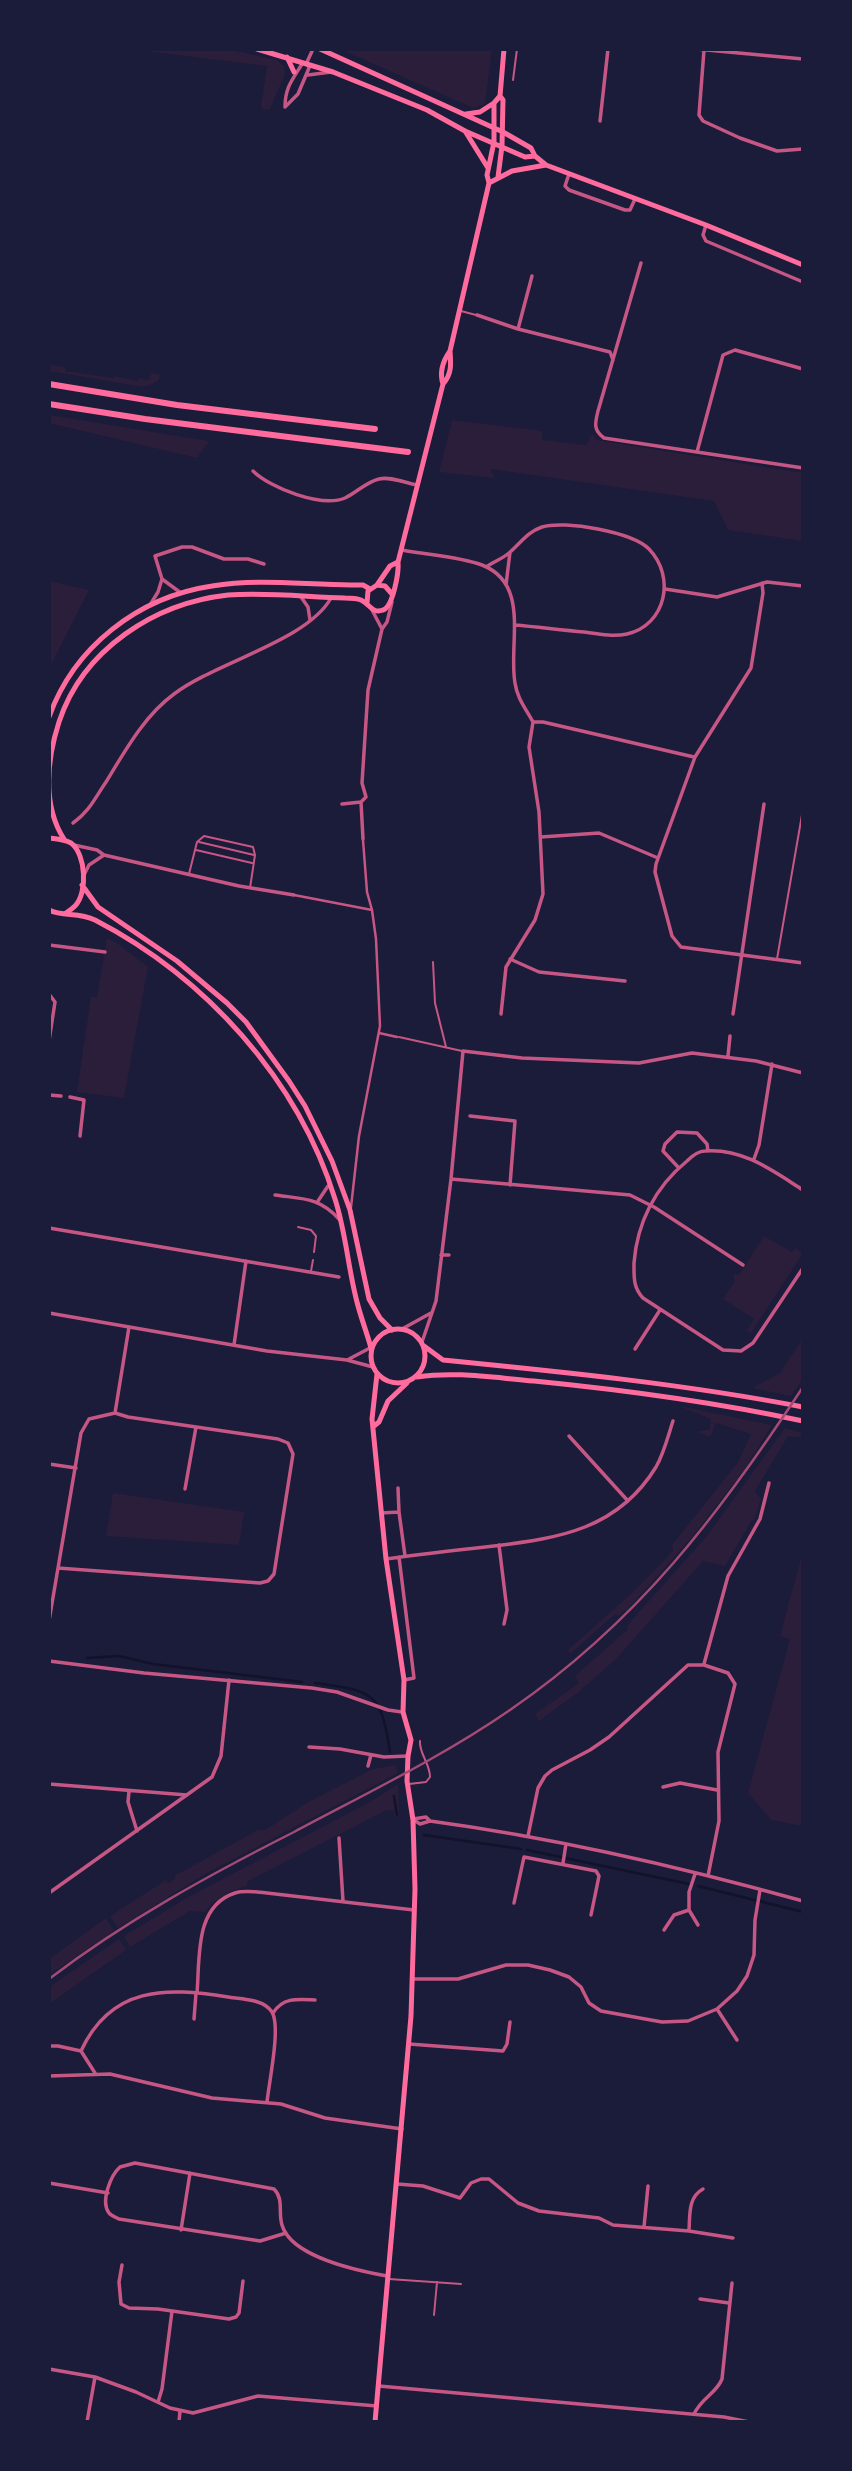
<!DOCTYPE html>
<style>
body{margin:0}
#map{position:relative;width:852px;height:2471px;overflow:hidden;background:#1b1b3a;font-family:"PT Serif",serif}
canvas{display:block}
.frame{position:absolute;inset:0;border:51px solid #1b1b3a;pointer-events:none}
</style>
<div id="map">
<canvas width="852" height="2471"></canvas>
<div class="frame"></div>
</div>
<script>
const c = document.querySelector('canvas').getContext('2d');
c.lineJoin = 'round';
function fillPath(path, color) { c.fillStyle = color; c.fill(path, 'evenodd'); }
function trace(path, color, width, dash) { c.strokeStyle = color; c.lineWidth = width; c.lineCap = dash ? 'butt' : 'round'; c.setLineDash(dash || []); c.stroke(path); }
fillPath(new Path2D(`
 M129,49H227L277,60L284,66L285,74L270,109L263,110L261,106L267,66Z
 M340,49H492L485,104L473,108Z
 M49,365L65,367V371L114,378L115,376L137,381L138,378L149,380L151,373L160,374L159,380L150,385L143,387L49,371Z
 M49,415L209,441L197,458L49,423Z
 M452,420L542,431V440L586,445L592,434L596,440L803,473V541L728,530L714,501L491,469L494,478L439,472Z
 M49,581L89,590L49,669Z
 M107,938L117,943L148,967L124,1098L77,1092L91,997H97Z
 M764,1236L792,1252L795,1248L803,1253L751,1333L747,1331L754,1319L723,1299L735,1281L733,1278L735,1273L739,1275Z
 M803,1338V1379L791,1396L752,1388L780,1373Z
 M679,1406L772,1425L744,1470L692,1537L628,1609L618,1616L615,1614L570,1654L568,1650L632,1593L673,1551L672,1545L739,1461L751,1434L716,1423L710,1437L697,1432L710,1429L711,1419Z
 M785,1428L803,1433V1438L788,1436L755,1491L761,1499L754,1521L752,1520L725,1566L703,1561L616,1659L580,1691L539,1721L535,1714L579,1683L575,1676L628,1629L627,1626L637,1614L706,1537Z
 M113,1493L244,1512L239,1545L106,1536Z
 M803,1551V1826L771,1820L748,1793L790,1639L780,1636Z
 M396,1765L398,1773L207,1873L118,1928L110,1916L166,1880L168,1883L175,1879L174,1876L258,1830H265L308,1802L373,1769Z
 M398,1784L399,1816L395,1817L394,1810H387L248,1881L247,1886C229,1891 217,1897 205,1912L190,1911L130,1947L124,1936L190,1896L368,1803Z
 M106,1918L114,1931L49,1975V1959Z
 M119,1939L126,1950L49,2004V1987Z`), '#2a1e3b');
trace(new Path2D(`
 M87,1658L119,1656L153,1664L302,1682
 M315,1683C374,1691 381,1692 390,1752
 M394,1796L397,1815
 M424,1835L521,1849
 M527,1850L689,1884
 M698,1886L803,1912`), '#12122b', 2.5);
trace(new Path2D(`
 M513,80L517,49
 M461,311L476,315
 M199,842L254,855
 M196,850L252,863
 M189,874L197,842L204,836L253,847L255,855L250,888
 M777,959L803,809
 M433,962L435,1003L446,1047
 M399,1037L462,1051
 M298,1227L311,1230L316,1236L314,1252
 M311,1271L313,1260
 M409,1784L426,1782L430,1777C430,1763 419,1754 420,1741
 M389,2279L461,2284
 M434,2315L437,2282`), '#c65784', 2);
trace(new Path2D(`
 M294,895L372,910
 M379,1033L397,1037
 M351,1207L359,1136L380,1026L376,939L372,910L367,892L363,840`), '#c65784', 2.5);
trace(new Path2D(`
 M696,49L803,59
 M704,50L699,115L703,121L740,138L777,151L803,149
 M308,75L331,72
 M285,107L298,94L309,68L307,62L313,49
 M285,107C285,87 293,79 302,64
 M600,121L608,49
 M569,174L565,186L569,190L625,210H630L635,199
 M706,225L703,235L706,241L803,282
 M641,263L598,411C595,423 593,430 604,438L803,468
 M477,315L518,329L610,352L613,360
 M518,329L532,276
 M697,452L723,355L735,350L803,369
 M253,471C270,488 322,508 345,498C356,493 366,482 379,479C390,476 405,483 417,485
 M402,550C427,555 457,556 482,565C531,584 508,644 515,683C517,698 526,709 533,722
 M486,567C493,562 502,559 509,553C520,544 527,532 542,527C565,520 632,532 649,549C676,577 666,625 627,634C613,637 598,634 584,632C561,630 538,627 515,625
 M762,583L763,593L751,668L695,757L656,864L655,872L672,936L681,947L803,963
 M506,585L510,552
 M665,589L717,597L767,582L803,586
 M181,593L162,579L155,556L182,547H192L224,559H248L264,564
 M301,597L308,607L310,620
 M150,605L158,592L162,579
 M372,610L382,629
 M533,722H543L694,757
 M361,802L366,797L362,783L368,690L382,629L387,622L392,602
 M361,802L363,839
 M342,804L361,802
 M73,823C89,812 95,798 106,782C125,751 144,716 174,694C216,662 307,641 331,598
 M541,837L599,833L658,858
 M74,845L97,850L104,855L239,886L294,895
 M84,875L89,865L104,855
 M49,945L105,952
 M510,959L539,972L625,981
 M49,994L55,1002L49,1041
 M501,1014L506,967L535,920L543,894L539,812L529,747L533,722
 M733,1014L764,804
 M728,1056L730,1036
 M49,1095L61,1096
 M70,1097L84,1100L80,1136
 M470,1116L515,1121L510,1185
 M754,1159L759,1145L772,1064
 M678,1167L663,1151L665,1144L677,1132L697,1133L707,1144L708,1151
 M451,1179L630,1195L654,1207L743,1265
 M803,1190C773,1171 743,1148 705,1151C698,1151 692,1156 687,1161C655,1187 637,1223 634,1263C634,1277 633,1287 643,1298L723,1350L741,1351L753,1343L803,1268
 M275,1195C303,1199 319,1197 339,1219
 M318,1201L328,1186
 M49,1228L339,1277
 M441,1255H449
 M49,1313L267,1351L347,1360L373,1367
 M402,1329L431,1313
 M422,1342L436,1301L451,1179L463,1051L522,1058L639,1063L692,1053L756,1061L803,1073
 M234,1345L246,1261
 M635,1349L660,1310
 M349,1359L370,1348
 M569,1436L628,1501
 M49,1464L76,1468
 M398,1488L399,1512L405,1556
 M185,1489L196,1427
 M381,1513L399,1512
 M499,1545L507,1610L504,1624
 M399,1557L414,1678L404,1680
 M386,1559C422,1554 458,1550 494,1546C560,1538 618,1529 656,1467C664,1453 668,1436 673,1421
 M58,1568L260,1583L268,1581L274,1574L293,1454L288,1443L278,1439L128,1417L115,1413
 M49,1621L81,1433L89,1419L115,1413L129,1327
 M49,1661L144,1673L312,1688L337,1692L388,1710L402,1712
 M704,1664L728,1576L760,1519L769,1483
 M309,1747L340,1749L384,1757L408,1756
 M368,1766L371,1755
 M49,1784L187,1795
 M663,1787L680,1783L717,1790
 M129,1791L128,1802L137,1831
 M413,1819L426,1817L430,1821C556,1838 681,1867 803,1901
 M414,1820L420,1824L430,1821
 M528,1836L538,1788L545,1776L552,1770L590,1750L609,1737L688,1665H704L728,1673L735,1684L718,1752L719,1821L708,1876
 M339,1838L343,1901
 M563,1863L566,1844
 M49,1893L212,1777L221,1756L229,1680
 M514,1903L524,1857L596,1871L599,1876L591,1915
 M689,1909V1892L695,1874
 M664,1930L674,1915L689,1910L698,1925
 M413,1979H458L506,1965H528L550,1970L569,1977L581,1987L589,2003L601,2011L662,2022L688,2021L717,2009L737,1991L747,1976L754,1955L755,1920L760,1890
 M197,1993C200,1959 194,1906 235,1893C245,1890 257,1892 267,1893L414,1910
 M717,2009L737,2040
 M273,2013C283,1997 298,1999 315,2000
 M194,2019L196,1993
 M409,2044L503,2051L507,2044L510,2022
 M49,2046H58L81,2051L95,2073
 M81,2051C111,1986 166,1987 228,1997C241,1999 264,1999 272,2012C281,2027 269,2082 267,2102
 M49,2076L110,2074L212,2098L281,2104L325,2118L402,2129
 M49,2183L108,2193
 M397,2184L423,2186L460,2198L471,2183L481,2179H489L518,2203L539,2211L599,2218L613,2225L689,2231L733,2238
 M644,2227L648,2186
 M181,2230L190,2173
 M689,2230C690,2215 688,2197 703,2189
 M286,2233L260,2241L119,2219C116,2217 111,2216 109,2213C100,2201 111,2175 120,2167L135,2163L274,2189C284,2199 278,2212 282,2225C291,2257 359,2271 387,2276
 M122,2265L119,2282L121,2304L129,2308L158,2309L229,2319L236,2317L239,2313L243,2281
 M700,2299L729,2303
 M49,2369L95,2377L136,2392L170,2408L193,2413L258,2396L377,2406
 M379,2386L724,2417L749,2422
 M158,2402L162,2389L172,2311
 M694,2414C702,2397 716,2394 722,2379L732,2283
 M87,2422L95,2377
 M179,2422L180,2411`), '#c65784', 3.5);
trace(new Path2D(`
 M374,1426L379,1422L388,1401L407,1383
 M375,2422L411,2016L415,1889L413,1820L407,1781L408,1756L411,1740L403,1712L404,1680L386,1559L372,1419L377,1374`), '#ff6b9d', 5);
trace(new Path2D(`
 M257,49L333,72L427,110L465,131L525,157L535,156
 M320,49L503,132L531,148L535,156L546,165L706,225L803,265
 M287,57L294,72
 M466,114L480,112L494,103
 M465,131L488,168
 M498,177L502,146L503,100L500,96L504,49
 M489,183L512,171L546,165
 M443,384C439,372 443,361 450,351
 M377,585L390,566L398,562
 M367,603L368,591L377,585L385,586L392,594
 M49,717C74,647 138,597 212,586C258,578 305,585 351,585H363L370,589
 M49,838C57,839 64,839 71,843C86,854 88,893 75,906C72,909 69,911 66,913
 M64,839C42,805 47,759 59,722C83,649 155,603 228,595C267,592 307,597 345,598C350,598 356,598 361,600C370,604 372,614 383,610C393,607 399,572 398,562L443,384C452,374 451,364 450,351L489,183L487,175L494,142V103L500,96
 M82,885L98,907L177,961L227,1003L246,1022L289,1081L305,1106L332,1161L350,1210L369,1299L380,1318L392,1330
 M49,910C63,917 78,912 95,920C205,977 298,1079 335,1199C346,1233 348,1268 357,1302C361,1318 367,1333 371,1348
 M371 1356a27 27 0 1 1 54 0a27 27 0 1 1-54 0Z
 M424,1346L443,1360C564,1372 684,1384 803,1407
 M417,1377C456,1371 495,1378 534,1381C625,1390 714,1402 803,1421`), '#ff6b9d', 5);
trace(new Path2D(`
 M49,384L177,405L375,429
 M49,404L145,419L408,452`), '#ff6b9d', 6);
trace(new Path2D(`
 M49,1979C125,1921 209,1875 294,1832C367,1793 442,1757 510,1710C638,1622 719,1515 803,1387`), '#a44b75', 2.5);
</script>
